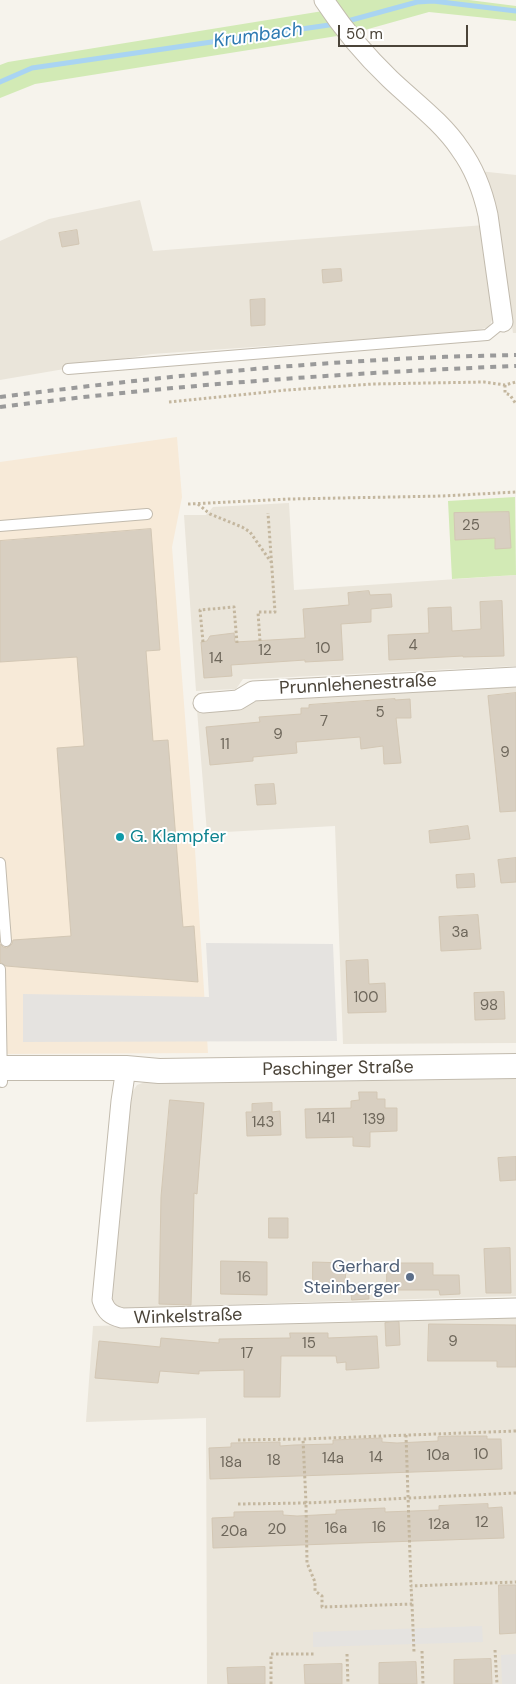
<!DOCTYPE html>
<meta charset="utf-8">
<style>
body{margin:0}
#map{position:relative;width:516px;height:1684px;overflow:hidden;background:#f6f3ec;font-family:"DM Sans",sans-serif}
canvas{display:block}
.scale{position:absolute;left:338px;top:25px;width:130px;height:22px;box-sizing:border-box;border:2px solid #4b4439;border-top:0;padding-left:6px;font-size:15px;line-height:18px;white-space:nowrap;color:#4b4439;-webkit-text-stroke:4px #fff;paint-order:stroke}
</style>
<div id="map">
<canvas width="516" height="1684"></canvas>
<div class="scale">50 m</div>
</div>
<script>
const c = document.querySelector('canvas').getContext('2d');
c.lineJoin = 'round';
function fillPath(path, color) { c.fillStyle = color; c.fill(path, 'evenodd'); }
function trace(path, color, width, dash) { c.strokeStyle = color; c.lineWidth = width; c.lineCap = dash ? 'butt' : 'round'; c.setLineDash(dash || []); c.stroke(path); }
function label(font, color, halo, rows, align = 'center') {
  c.font = font + ' "DM Sans",sans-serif'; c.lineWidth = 4; c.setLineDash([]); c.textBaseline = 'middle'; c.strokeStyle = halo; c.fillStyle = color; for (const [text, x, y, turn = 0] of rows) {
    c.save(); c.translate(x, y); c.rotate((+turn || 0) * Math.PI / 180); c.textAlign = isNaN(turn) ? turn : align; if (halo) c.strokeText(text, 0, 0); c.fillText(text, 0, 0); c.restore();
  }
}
fillPath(new Path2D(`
 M479,171L516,175V333H513L495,210Z
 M140,200L153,251L484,225L495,313L489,327L471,332L152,354L0,380V241L49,219Z
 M289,503L294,590L516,575V666L251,679H243L236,689L196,691L184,515H206L213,507Z
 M516,684V1043L343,1044L335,826L207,833L197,710L259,698Z
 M516,1076V1296L212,1305L192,1308L126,1312L114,1306L109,1293L125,1117L131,1094L137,1085L150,1080Z
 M516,1315V1684H207L206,1418L86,1422L93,1326Z`), '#eae5da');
fillPath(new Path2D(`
 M177,437L182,497L172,547L194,834L208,1053L0,1054V462Z`), '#f7ead8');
fillPath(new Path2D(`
 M331,0H469L516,6V21L429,12L354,33Z
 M323,11L337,36L35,84L0,98V65L8,62Z
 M515,497L516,575L452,579L448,501Z`), '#d2eab5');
fillPath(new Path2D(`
 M206,943L333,944L337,1041L23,1042V994L209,997Z
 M482,1626L483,1642L313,1647V1632Z
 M516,1654V1684H502L501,1655Z`), '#e5e3e0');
trace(new Path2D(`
 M344,22L417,2L433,1L516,11
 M0,82L32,68L336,24`), '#a9d4f2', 5);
const building = new Path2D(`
 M77,230L79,244L62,247L59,233Z
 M341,269L342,281L323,283L322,270Z
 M265,299V325L251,326L250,300Z
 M509,512L511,548L495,549V538L455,540L454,513Z
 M151,529L160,650L146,651L153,741L168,740L183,927L194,926L198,982L6,966L0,962V944L3,947L7,948L12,944L13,940L71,936L57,748L84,746L77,657L0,662V541Z
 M369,591L370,595L391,594L392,607L371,609V622L341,624L343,660L305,662V660L231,665L232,676L204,678L201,642L207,641L210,636L234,633L235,642L305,638L303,609L349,605L348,593Z
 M502,601L504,656L463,657V656L389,660L388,635L429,633L428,608L451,607L452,631L481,629L480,602Z
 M516,693V811L500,812L488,696Z
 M395,699V700L410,699L411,718H396L401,763L384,764L383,746L361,749L360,737L296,742L297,753L253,757V761L210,765L206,727L260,722L259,717L301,714V708H309V705Z
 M274,784L276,804L257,805L255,785Z
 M468,826L470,839L430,843L429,831Z
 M516,858V882L501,883L498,860Z
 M474,874L475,887L457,888L456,875Z
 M478,915L481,949L441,951L439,917Z
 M368,960L369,984L385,983L386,1012L348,1013L346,961Z
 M504,992L505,1019L475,1020L474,993Z
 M359,1092H377V1099H385V1108H397V1131L370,1132V1147L353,1146V1137L306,1138L305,1109L351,1108V1101L359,1100Z
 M170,1100L204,1103L197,1194L194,1193L191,1305L159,1304L161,1197Z
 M272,1103V1112L280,1111L281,1135L247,1136L246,1112H252V1104Z
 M516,1157V1180L500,1181L498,1158Z
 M269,1218H288V1238H269Z
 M510,1248L511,1293H486L484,1249Z
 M221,1261L267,1262V1295L221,1294Z
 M313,1262L346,1263L345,1291L313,1290Z
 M387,1263H433V1275H459L460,1294L440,1295L439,1290H387Z
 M351,1286H368L369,1299L352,1300Z
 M399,1322L400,1345L386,1346L385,1323Z
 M429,1324L516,1325V1367H497V1361H428Z
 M290,1333H328V1338L377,1336L379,1368L346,1370V1362L337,1363L336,1356H281L280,1397H244V1370L199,1371V1374L160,1371L158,1383L95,1378L99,1341L160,1347L161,1338L219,1343V1339L290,1338Z
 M451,1436H487V1439H501L502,1469L210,1479L209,1448L231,1447V1443L280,1442V1446L294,1445L333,1444V1440L382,1438V1442L397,1443L438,1441V1437Z
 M488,1504V1508L502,1507L504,1538L213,1548L212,1518L234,1517V1512L283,1511V1515L297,1516L336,1514V1510L385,1508V1512L439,1510V1506Z
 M499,1585H516V1633L500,1634Z
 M491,1659L492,1684H454V1660Z
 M416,1662L417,1684H379V1663Z
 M342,1664V1684H305L304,1665Z
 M265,1667V1684H228L227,1668Z`);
fillPath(building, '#d8cfc1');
trace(building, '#d3c7b4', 1);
const service = new Path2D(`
 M68,369L487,335L503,322
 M0,526L147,514
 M0,863L6,941
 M0,969L2,1082`);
const minor = new Path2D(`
 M324,0C343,29 365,55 390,79C413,101 442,122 460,149C474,168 483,192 488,215L503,322
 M203,703L238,700L253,691L516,677
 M126,1068L121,1101L102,1300C106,1312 111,1315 122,1318L516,1308`);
const tertiary = new Path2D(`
 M0,1068H126L159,1071L516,1066`);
trace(service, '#c2bbae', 12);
trace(minor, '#c2bbae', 21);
trace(tertiary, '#c2bbae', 26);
trace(new Path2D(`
 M505,385V393L510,395L516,404
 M169,402L287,390L373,384L484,382L505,385L516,382
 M188,504L290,499L443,496L516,492
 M198,504L210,514L242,527L250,532L271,562
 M260,641L258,612H275L268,513
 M203,642L200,610L234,607L237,643
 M516,1431L303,1439L306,1503L516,1493
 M406,1435L411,1586L516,1582
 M238,1440L303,1439
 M238,1504L306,1503L307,1563L315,1582V1591L322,1596V1607L412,1604L411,1586
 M412,1604L414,1652
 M495,1650L497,1684
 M422,1651L423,1684
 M347,1654L348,1684
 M271,1684V1654H314`), '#c4b79f', 3, [2.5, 2.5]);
trace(service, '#fff', 10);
trace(minor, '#fff', 19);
trace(tertiary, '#fff', 24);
trace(new Path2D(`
 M0,397C126,381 253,367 380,360C425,357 471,356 516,355
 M0,407C172,385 343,373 516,366`), '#9a9a9a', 4, [6, 6]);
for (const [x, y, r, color] of [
 [120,837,5,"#0f9aa8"],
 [410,1277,5,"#5c6f8a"]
]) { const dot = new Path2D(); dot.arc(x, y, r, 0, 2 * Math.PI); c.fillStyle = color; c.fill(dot); trace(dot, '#fff', 2); }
label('15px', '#6e675b', null, [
 ["25",471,526],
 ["4",413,646],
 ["10",323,649],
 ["12",265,651],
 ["14",216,659],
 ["5",380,713],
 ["7",324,722],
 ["9",278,735],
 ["11",225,745],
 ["9",505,753],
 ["3a",460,933],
 ["100",366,998],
 ["98",489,1006],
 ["141",326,1119],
 ["139",374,1120],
 ["143",263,1123],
 ["16",244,1278],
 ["9",453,1342],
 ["15",309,1344],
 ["17",247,1354],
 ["10",481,1455],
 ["10a",438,1456],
 ["14",376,1458],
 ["14a",333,1459],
 ["18",274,1461],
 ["18a",231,1463],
 ["12",482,1523],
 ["12a",439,1525],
 ["16",379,1528],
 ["16a",336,1529],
 ["20",277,1530],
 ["20a",234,1532]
]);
label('18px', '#4b4439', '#fff', [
 ["Prunnlehenestraße",358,685,-3],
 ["Paschinger Straße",338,1069,-1],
 ["Winkelstraße",188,1317,-2]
]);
label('18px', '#0d838f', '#fff', [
 ["G. Klampfer",130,837]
], 'left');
label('18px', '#4e5e75', '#fff', [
 ["Gerhard",400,1267],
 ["Steinberger",400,1288]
], 'right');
label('italic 19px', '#2e7ab2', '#fff', [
 ["Krumbach",258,36,-8]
]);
</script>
